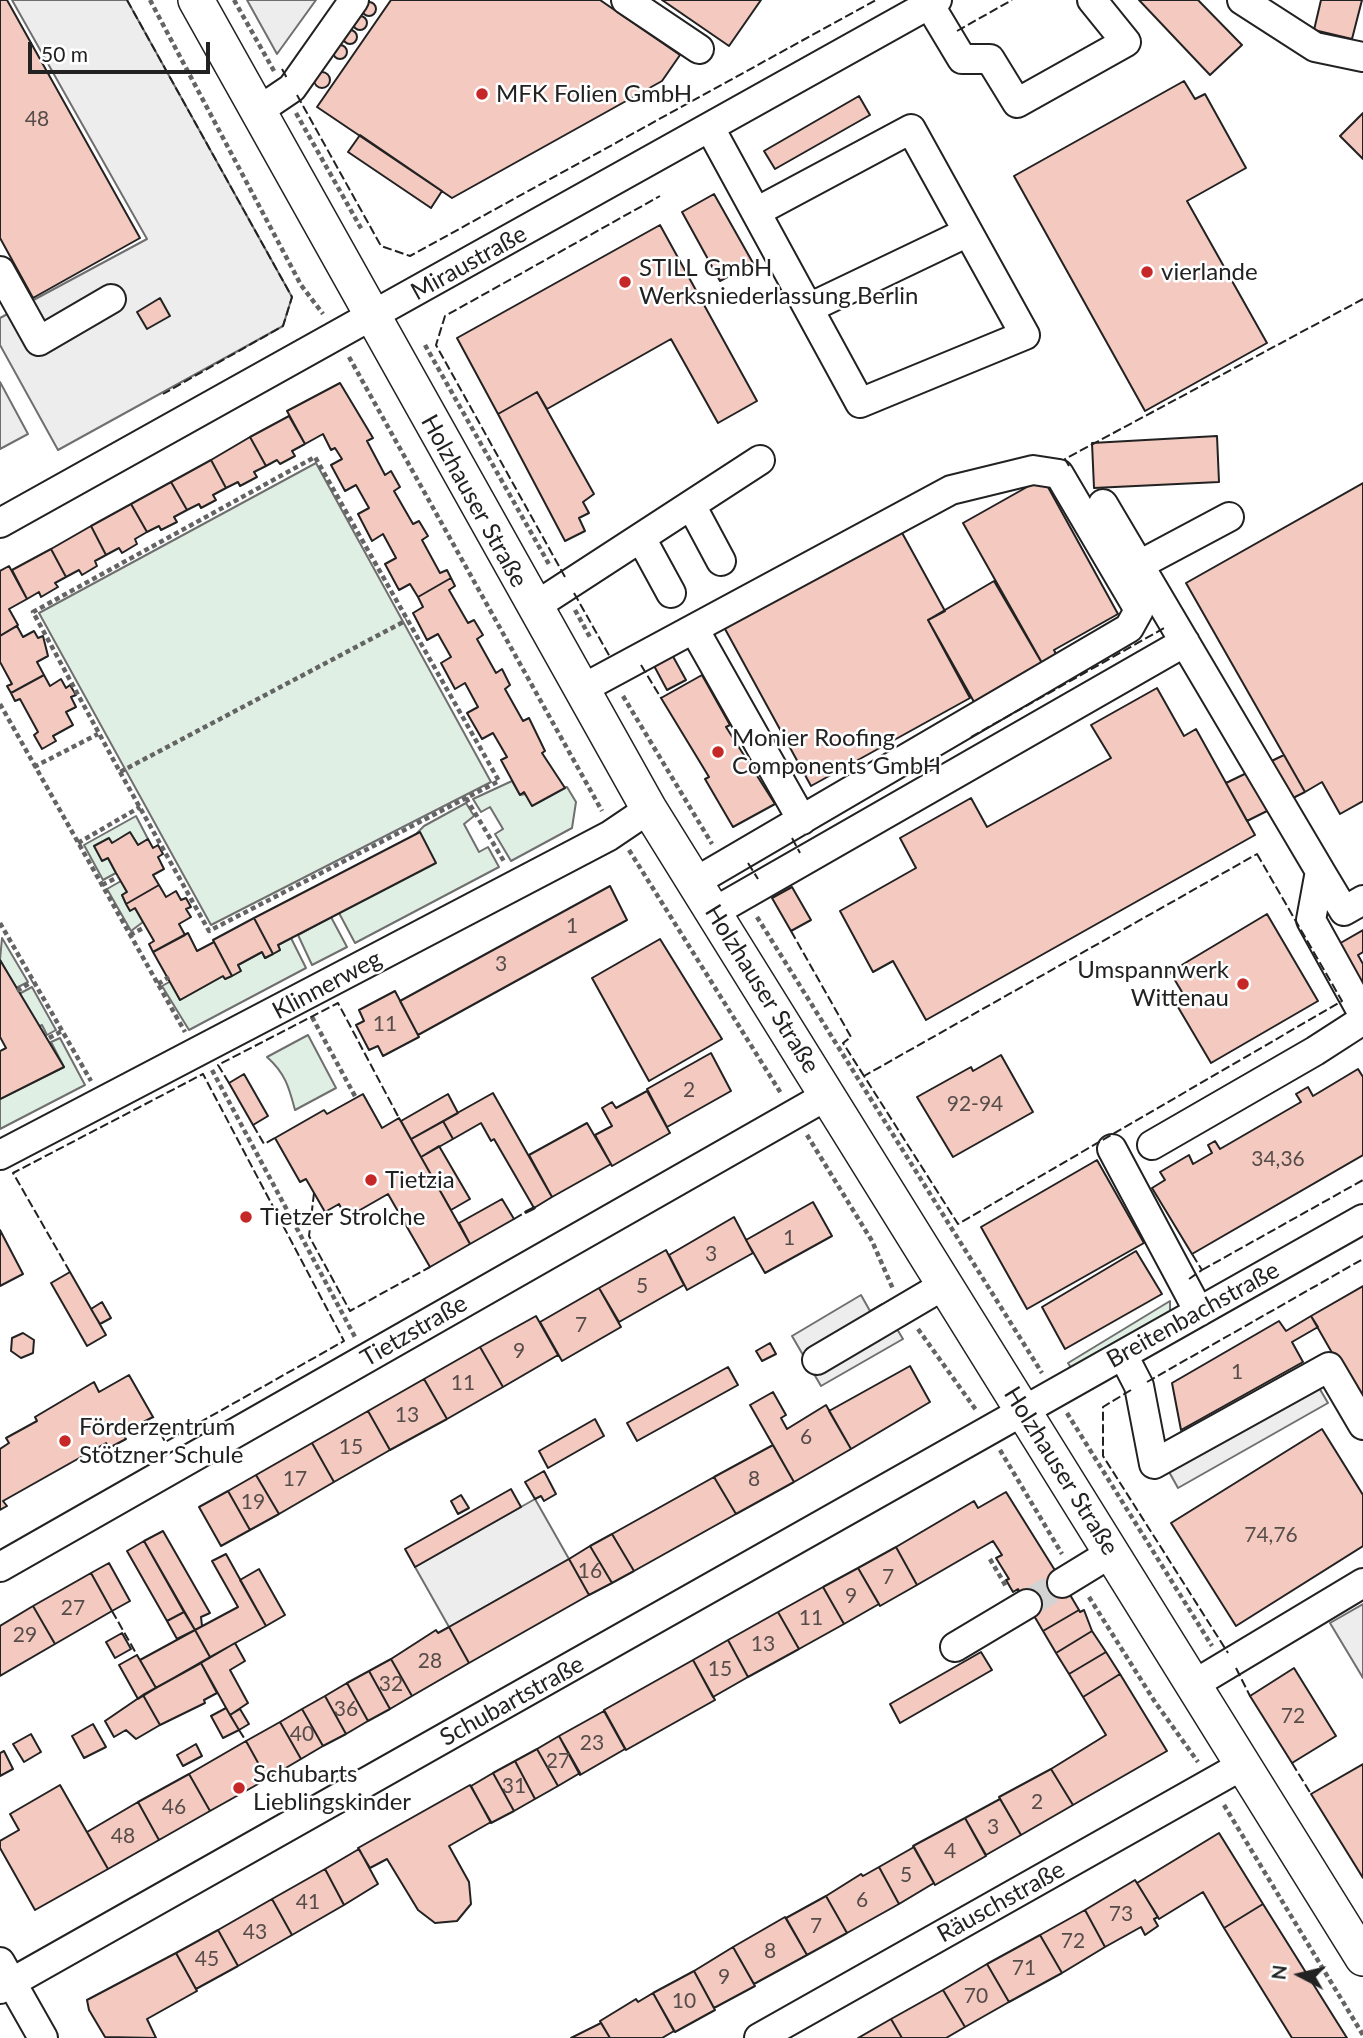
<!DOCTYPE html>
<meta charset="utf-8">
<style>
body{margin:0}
#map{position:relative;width:1363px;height:2038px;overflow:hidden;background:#fff;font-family:Lato,sans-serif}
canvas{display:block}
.north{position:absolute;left:1265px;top:1940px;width:70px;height:70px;-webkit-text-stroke:5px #fff;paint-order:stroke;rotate:277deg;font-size:19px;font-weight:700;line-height:28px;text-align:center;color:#222}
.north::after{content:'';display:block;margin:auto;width:24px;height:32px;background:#222;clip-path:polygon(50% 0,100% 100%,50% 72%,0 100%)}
.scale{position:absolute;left:28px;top:42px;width:182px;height:32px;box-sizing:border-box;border:4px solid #222;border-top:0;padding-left:9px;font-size:21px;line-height:24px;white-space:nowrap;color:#222;-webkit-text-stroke:5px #fff;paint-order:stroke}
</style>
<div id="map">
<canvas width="1363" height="2038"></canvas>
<div class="north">N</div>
<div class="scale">50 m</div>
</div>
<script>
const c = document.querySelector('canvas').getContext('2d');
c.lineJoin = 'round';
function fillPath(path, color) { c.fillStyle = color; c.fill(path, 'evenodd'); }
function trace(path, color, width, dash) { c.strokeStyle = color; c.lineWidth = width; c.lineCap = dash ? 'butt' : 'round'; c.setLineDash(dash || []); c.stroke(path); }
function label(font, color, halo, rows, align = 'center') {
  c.font = font + ' Lato,sans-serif'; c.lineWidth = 5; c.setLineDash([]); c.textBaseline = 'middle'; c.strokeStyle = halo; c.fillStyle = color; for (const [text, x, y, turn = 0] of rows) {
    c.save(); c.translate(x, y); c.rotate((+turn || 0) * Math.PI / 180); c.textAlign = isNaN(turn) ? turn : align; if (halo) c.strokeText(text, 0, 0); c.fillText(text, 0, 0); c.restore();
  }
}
const green = new Path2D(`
 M316,463L491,782L211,925L39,613Z
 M512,781L520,795L567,787L576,802L572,828L511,861L495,834L503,829L490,807L481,812L473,799Z
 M466,803L474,816L464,824L479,852L488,847L499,867L355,943L339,913L424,826Z
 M136,816L148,839L138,845L130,833L102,860L108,858L116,873L103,880L84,845Z
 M121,881L127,892L122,895L130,910L135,908L143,922L131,931L107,889Z
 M331,917L347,947L312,965L298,935Z
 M2,938L28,982L16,988L0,960Z
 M291,938L306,968L189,1030L162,986L171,981L180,1000L223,976L225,979L240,971L238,965L262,952L265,958L280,950L278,945Z
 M32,987L56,1030L47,1035L42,1025L38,1027L19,994Z
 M308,1035L336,1088L295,1110C289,1087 285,1073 267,1057Z
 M60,1038L85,1085L0,1129V1099L64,1067L51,1042Z
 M1170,1301V1312L1071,1368L1068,1363Z`);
fillPath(green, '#e0efe3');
trace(green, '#6f6f6f', 2);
const parking = new Path2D(`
 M12,0H127L292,297L283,326L58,450L0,345V318L147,239Z
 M247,0H316L277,54Z
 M0,382L28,434L0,449Z
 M861,1295L870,1311L882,1304L903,1339L821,1386L792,1336Z
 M1318,1386L1328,1403L1178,1488L1168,1470Z
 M535,1499L569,1559L449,1627L415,1567Z
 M1363,1604V1678L1330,1623Z`);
fillPath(parking, '#ededed');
trace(parking, '#6f6f6f', 2);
const building = new Path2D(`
 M0,0H7L140,238L33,298L0,238Z
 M391,0H600L680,55L662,81L452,198L317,107Z
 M662,0H761L729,46Z
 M1139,0H1198L1242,45L1210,75Z
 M1321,0H1362L1352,39L1314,30Z
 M362 9a7 7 0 1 1 14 0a7 7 0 1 1-14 0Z
 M353 23a7 7 0 1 1 14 0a7 7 0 1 1-14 0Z
 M343 37a7 7 0 1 1 14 0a7 7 0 1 1-14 0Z
 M333 52a7 7 0 1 1 14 0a7 7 0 1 1-14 0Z
 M314 80a8 8 0 1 1 16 0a8 8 0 1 1-16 0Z
 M1184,81L1195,99L1205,94L1246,168L1187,201L1267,343L1145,411L1014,176Z
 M859,96L870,115L775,169L764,151Z
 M1363,113V159L1340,136Z
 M360,135L442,191L431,208L348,152Z
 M714,194L753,263L720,281L682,212Z
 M660,225L757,401L718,423L671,339L547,409L537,392L498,414L457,338Z
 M160,298L170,316L147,329L137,312Z
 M340,383L373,438L367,441L385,475L391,471L400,487L394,491L413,524L419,521L428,536L422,540L440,573L447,570L451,578L418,597L410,584L399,590L385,564L396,558L383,534L372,541L358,514L369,508L356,485L345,491L331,465L342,459L335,448L331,450L323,434L305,444L287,411Z
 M537,392L594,494L583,502L589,513L579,518L585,531L565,541L498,414Z
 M289,416L305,444L292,451L295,456L280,464L277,460L266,466L250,437Z
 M1217,436L1219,482L1094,488L1092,443Z
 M250,437L266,466L254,472L257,477L240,486L238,482L226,488L211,460Z
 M211,460L226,488L213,495L216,500L201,508L199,504L187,510L171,482Z
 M1043,478L1118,614L1054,650L1060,662L1046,670L963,523Z
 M171,482L187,510L174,517L177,522L161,530L159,526L147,532L131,504Z
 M1363,483V801L1340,814L1322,782L1305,792L1186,583Z
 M131,504L147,532L135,539L137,544L122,553L119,548L106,555L91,526Z
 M895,520L945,611L928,620L970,698L811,786L719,618Z
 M91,526L106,555L95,561L97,566L82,575L79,570L66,577L51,549Z
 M51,549L66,577L55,583L58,587L41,597L39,592L27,599L12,570Z
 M9,566L27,599L9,609L18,625L0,636V571Z
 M451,578L455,586L449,590L468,623L474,620L483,635L477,639L496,673L502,669L510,685L505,689L523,721L529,718L545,751L542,753L565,788L532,806L524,792L520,795L501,760L507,757L493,733L482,739L467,713L478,707L465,683L455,689L441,663L451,657L438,634L427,640L413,613L423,607L418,597Z
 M994,581L1046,670L978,709L928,620Z
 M17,626L23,637L34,631L38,638L43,636L48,656L37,662L44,675L11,693L7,686L12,684L0,662V636Z
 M670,651L686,680L667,690L652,662Z
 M44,675L50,686L61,679L66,688L70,685L76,695L71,697L76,707L66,712L73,725L53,736L56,741L42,749L34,735L38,732L20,699L15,701L11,693Z
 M702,675L730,725L726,727L775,804L733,827L705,779L709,777L661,698Z
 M1157,688L1184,736L1196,729L1255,835L926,1020L893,961L873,972L840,911L916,868L900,838L971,798L987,827L1111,758L1091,725Z
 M1284,755L1305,792L1247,821L1226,783Z
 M130,832L138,845L148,839L153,848L158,845L163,854L158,857L164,869L153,875L159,885L126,904L122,895L127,892L116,873L108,858L102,861L94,846L109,838L112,843Z
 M420,832L436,863L278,945L280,950L273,954L254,918Z
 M159,885L166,897L176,891L181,900L186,898L191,907L186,909L191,917L179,924L185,935L153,952L149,944L154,941L143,922L135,908L130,911L126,904Z
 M610,886L627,920L418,1035L400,1001Z
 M792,887L811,920L791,931L772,898Z
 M1267,914L1318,1001L1211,1063L1175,1002L1185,997L1170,972Z
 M254,918L273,954L265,958L262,952L238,965L241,971L232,976L213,940Z
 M1363,930V952L1358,955L1363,964V991L1337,945Z
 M188,933L197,951L214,942L232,976L225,979L223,976L180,1000L153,952Z
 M660,939L722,1039L649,1081L592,978Z
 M0,960L64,1067L0,1099V1051L6,1048L0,1037Z
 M395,991L419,1037L383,1056L378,1046L369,1050L356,1025L364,1021L359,1010Z
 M711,1053L731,1091L667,1127L647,1089Z
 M1001,1055L1033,1112L953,1157L917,1097L971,1067L973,1071Z
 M1358,1069L1363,1077V1155L1192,1254L1152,1188L1165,1180L1160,1172L1189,1155L1193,1164L1212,1153L1208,1145L1215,1141L1220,1149L1301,1102L1296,1094L1308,1087L1313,1096Z
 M244,1074L268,1116L253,1125L229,1083Z
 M647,1091L670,1133L612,1166L595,1135L612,1126L602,1108L612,1102L616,1108Z
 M493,1093L552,1197L534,1208L494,1139L491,1141L481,1123L453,1139L443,1121Z
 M363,1094L382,1128L399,1118L470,1244L430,1267L388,1194L346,1218L339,1204L325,1212L306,1179L300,1182L275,1138L324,1110L327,1114Z
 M448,1094L458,1113L411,1139L401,1121Z
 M443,1121L453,1139L421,1157L411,1139Z
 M587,1123L611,1164L552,1197L529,1155Z
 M439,1146L470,1199L451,1210L421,1157Z
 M1097,1160L1144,1243L1027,1309L981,1227Z
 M502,1199L514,1219L470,1244L459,1223Z
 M813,1202L832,1236L765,1273L746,1240Z
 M734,1217L753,1253L687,1290L669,1255Z
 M0,1230L23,1274L0,1286Z
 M666,1250L684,1285L619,1322L599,1288Z
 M1136,1251L1162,1294L1065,1349L1042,1307Z
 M70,1272L106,1335L87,1346L51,1283Z
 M1363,1286V1407L1311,1316Z
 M599,1288L621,1327L562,1361L540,1322Z
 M102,1302L111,1318L100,1324L91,1309Z
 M536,1316L558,1355L503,1387L480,1347Z
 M1311,1316L1318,1327L1292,1342L1303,1362L1181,1430L1172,1383L1279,1321L1286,1331Z
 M23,1333L34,1340L33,1353L21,1358L11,1351L12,1338Z
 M770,1343L776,1354L762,1361L756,1351Z
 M480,1347L503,1387L447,1419L424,1379Z
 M910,1366L930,1402L851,1449L829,1411Z
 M728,1367L738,1385L637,1441L627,1423Z
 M129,1375L153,1417L122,1433L126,1439L109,1448L106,1443L3,1501L7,1506L0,1510V1449L9,1443L6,1438L37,1421L35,1417L94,1382L99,1392Z
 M424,1379L447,1419L390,1450L368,1411Z
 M773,1392L786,1415L781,1418L787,1429L826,1405L851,1449L794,1482L750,1405Z
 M368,1411L390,1450L334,1482L312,1443Z
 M595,1419L604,1436L548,1468L539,1451Z
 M1322,1429L1363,1495V1546L1236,1626L1171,1523Z
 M312,1443L334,1482L279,1514L256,1475Z
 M773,1445L794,1482L736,1514L714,1477Z
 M544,1471L556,1494L544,1501L541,1496L535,1499L525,1482Z
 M256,1475L279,1514L250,1530L228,1491Z
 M714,1477L736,1514L634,1571L612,1534Z
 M511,1489L521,1507L415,1567L405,1549Z
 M228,1491L250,1530L221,1546L199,1507Z
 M1006,1492L1066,1588L1030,1609L1018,1589L1013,1592L1006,1580L1009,1579L996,1558L1002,1555L993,1541L917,1585L896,1547L974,1501L978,1508Z
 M461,1495L469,1508L458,1514L451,1501Z
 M163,1531L210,1613L201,1617L202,1626L195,1630L144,1541Z
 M612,1534L634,1571L612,1583L590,1546Z
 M144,1541L184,1612L167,1621L127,1551Z
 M590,1546L612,1583L589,1595L569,1559Z
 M896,1547L917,1585L880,1606L858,1568Z
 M226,1554L266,1626L210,1657L195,1630L238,1607L212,1561Z
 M569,1559L589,1595L469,1663L449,1627Z
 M109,1563L130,1601L112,1611L91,1573Z
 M858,1568L879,1604L844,1624L823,1587Z
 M259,1569L285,1615L266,1626L240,1580Z
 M91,1573L112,1611L55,1644L33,1606Z
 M823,1587L844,1624L799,1649L778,1612Z
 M1066,1588L1079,1610L1043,1631L1030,1609Z
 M33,1606L55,1644L0,1676V1626Z
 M1079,1610L1080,1612L1084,1610L1092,1631L1056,1653L1043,1631Z
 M184,1612L195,1630L177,1639L167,1621Z
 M778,1612L799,1649L748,1677L728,1640Z
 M449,1627L469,1663L412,1696L391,1659L436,1630L438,1633Z
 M195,1630L210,1657L156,1688L140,1660Z
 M1092,1631L1106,1652L1069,1674L1056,1653Z
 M122,1633L131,1649L115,1658L106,1642Z
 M728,1640L748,1677L713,1697L693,1660Z
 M235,1643L245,1661L230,1670L248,1703L230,1715L201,1663Z
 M981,1652L992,1670L900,1723L890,1704Z
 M1106,1652L1120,1674L1083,1697L1069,1674Z
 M137,1655L156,1688L138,1699L119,1665Z
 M391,1659L412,1696L390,1709L369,1671Z
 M693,1660L715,1700L626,1750L604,1710Z
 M201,1663L217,1693L204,1700L205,1703L160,1725L143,1695Z
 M1294,1668L1336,1736L1292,1763L1250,1696Z
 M369,1671L390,1709L368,1721L347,1683Z
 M1120,1674L1167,1751L1073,1805L1051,1769L1106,1735L1083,1697Z
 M347,1683L368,1721L346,1734L325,1696Z
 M143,1695L160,1725L136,1739L126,1730L114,1737L105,1721Z
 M325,1696L346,1734L323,1746L302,1709Z
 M226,1708L239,1730L223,1738L211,1716Z
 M240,1709L249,1724L239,1730L230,1715Z
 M302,1709L323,1746L301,1759L280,1722Z
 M604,1711L625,1749L580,1775L559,1736Z
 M280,1722L301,1759L267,1779L246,1741Z
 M93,1724L106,1747L84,1758L72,1736Z
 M31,1734L41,1752L24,1762L13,1744Z
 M559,1736L580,1773L558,1786L537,1749Z
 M246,1741L267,1779L210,1811L189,1774Z
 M196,1744L202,1756L183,1766L177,1755Z
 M537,1749L558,1786L535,1799L515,1761Z
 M4,1751L13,1769L0,1776V1753Z
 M515,1761L535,1799L514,1811L493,1773Z
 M1363,1764V1878L1311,1794Z
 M1051,1769L1073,1805L1021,1835L999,1797Z
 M493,1773L514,1811L491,1823L471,1786Z
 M189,1774L210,1811L159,1840L138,1802Z
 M60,1785L108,1869L35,1910L0,1848V1841L19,1830L10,1814Z
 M470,1785L491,1822L449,1846L469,1882L471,1904L457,1921L435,1923L418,1910L387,1859L370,1868L358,1848Z
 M1000,1799L1021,1835L986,1855L965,1818Z
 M138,1802L159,1840L108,1869L87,1832Z
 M965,1818L986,1856L935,1885L913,1846Z
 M1219,1833L1263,1904L1224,1928L1203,1892L1159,1919L1137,1883Z
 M914,1847L934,1883L899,1904L879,1867Z
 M359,1849L378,1884L344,1905L325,1869Z
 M879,1867L899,1904L847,1933L826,1896L861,1874L863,1876Z
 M325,1869L344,1905L292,1935L272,1899Z
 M1135,1880L1158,1917L1154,1919L1158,1926L1145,1935L1141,1927L1105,1947L1085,1910Z
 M826,1896L847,1933L807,1955L786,1918Z
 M272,1899L292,1935L238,1966L218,1930Z
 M1263,1904L1347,2038H1292L1224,1928Z
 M1085,1910L1105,1947L1062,1973L1040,1935Z
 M785,1917L807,1955L754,1984L733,1947Z
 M218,1930L238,1966L196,1989L176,1953Z
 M1040,1935L1062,1973L1009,2002L987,1964Z
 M733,1947L755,1986L714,2008L694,1971Z
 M176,1953L197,1991L147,2019L156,2038L105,2037L89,2010L87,2000Z
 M987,1964L1009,2002L965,2027L943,1990Z
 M694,1971L715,2010L675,2032L653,1993Z
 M943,1990L965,2027L946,2038H902L891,2019Z
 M653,1993L674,2031L662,2038H610L600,2021L636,1999L638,2002Z
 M891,2019L902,2038H858Z
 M601,2023L610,2038H571Z`);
fillPath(building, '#f3c9c0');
trace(building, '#222', 2);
trace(new Path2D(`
 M1027,1604L1062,1583`), '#d3d3d3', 28, [28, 14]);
const minor = new Path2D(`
 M626,0L699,49
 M1242,0L1315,47L1363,57
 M929,4L962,59H990L1017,103L1126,42L1092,0
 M258,111L292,88L354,0
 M710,128L860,403L1025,335L911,129L756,212
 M0,271L39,341L111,299
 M809,308L968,232
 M1103,504L1320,871L1311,920L1363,1014
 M691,505L721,561
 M0,523L937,0
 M641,538L671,593
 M1139,565L1229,517
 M534,607L760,460
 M694,629L802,820
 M580,690L951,490L1033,470L1059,474L1139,610L1129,628L695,882
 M1320,871L1344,911L1363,900
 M714,912L1185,642
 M1152,1145L1315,1051L1363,1020
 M1112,1149L1199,1312
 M0,1155L609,836L649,809
 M1123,1355L1139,1386L1154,1464L1329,1367L1363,1425
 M817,1360L946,1284
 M0,1567L828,1095
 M1062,1583L1111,1553
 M955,1647L1027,1604
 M1193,1685L1363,1583
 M0,1962L43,2038
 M0,1989L1363,1219
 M759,2038L1243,1765`);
const major = new Path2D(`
 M196,0L649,809L1363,1958`);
trace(minor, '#222', 32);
trace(major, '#222', 38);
trace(new Path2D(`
 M150,0L301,285L323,314
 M234,0L274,71
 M296,113L362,230
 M425,345L550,566
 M349,357L602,811
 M575,610L591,639
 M623,696L712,844
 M0,704L185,1032
 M34,767L98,734
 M120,772L209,931L499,781L315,457L33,612L120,772L407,620
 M466,798L505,863
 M78,843L140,807
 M629,850L782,1095
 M102,885L118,877
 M757,917L1042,1373
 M0,923L91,1081
 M130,935L145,927
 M158,984L169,977
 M17,991L33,981
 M312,1017L356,1098
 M49,1038L62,1031
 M212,1070L355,1337
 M807,1135L872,1241L893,1289
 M918,1329L976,1410
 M1067,1413L1212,1646
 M1000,1450L1062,1554
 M990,1559L1007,1588
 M1089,1597L1155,1702L1198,1762
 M1224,1805L1363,2035`), '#646464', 4.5, [5, 3.5]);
trace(minor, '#fff', 28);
trace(major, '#fff', 35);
trace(new Path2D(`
 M127,0L292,297L283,326L163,394
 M957,31L1012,0
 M282,69L288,80
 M297,95L381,246L410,256L876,0
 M1069,466L1065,459L1363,299
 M565,577L436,345L445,316L660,196
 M574,593L610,657
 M641,665L661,698
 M971,737L1166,627
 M792,838L800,853
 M1257,854L1342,1001L958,1224L864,1076Z
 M748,863L758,879
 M791,931L851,1037L843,1043L864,1076
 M229,1083L218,1065L338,1003L399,1118
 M253,1125L264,1144L275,1138
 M314,1193L309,1236L350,1311L430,1267
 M514,1219L526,1212
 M1202,1270L1363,1180
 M70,1272L13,1173L203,1074L344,1341L165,1442L153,1417
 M1189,1279L1202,1270L1192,1254
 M1147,1382L1363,1259
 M1131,1390L1103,1407V1456L1228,1653
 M112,1611L137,1655
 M1236,1668L1250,1696
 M239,1730L246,1741
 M1292,1763L1311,1794`), '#222', 2, [9, 3.5]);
trace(new Path2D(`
 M526,1212L534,1208`), '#222', 3.5);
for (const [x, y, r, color] of [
 [482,94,7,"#c62828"],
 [1147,272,7,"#c62828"],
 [625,282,7,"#c62828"],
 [718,752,7,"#c62828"],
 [1243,984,7,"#c62828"],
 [371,1180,7,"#c62828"],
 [246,1217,7,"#c62828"],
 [65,1441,7,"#c62828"],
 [239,1788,7,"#c62828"]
]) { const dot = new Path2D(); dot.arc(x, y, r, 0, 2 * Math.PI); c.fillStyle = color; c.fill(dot); trace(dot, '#fff', 2.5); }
label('21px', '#564c4a', null, [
 ["48",37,119],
 ["1",572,926],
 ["3",501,964],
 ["11",385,1024],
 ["2",689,1090],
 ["92-94",975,1104],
 ["34,36",1278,1159],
 ["1",789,1238],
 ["3",711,1254],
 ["5",642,1286],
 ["7",581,1325],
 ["9",519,1351],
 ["1",1237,1372],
 ["11",463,1383],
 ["13",407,1415],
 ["6",806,1437],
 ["15",351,1447],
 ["17",295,1479],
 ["8",754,1479],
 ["19",253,1502],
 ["74,76",1271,1535],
 ["16",590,1571],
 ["7",888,1577],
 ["9",851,1596],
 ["27",73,1608],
 ["11",811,1618],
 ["29",25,1635],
 ["13",763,1644],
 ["28",430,1661],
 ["15",720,1669],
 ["32",391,1684],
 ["36",346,1709],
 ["72",1293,1716],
 ["40",302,1734],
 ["23",592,1743],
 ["27",558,1761],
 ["31",514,1786],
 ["2",1037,1802],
 ["46",174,1807],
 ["3",993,1827],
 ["48",123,1836],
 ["4",950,1851],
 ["5",906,1875],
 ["6",862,1900],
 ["41",308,1902],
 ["73",1121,1914],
 ["7",816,1926],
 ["43",255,1932],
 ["72",1073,1941],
 ["8",770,1951],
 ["45",207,1959],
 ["71",1024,1968],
 ["9",724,1977],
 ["70",976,1996],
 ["10",684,2001]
]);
label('24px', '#222', '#fff', [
 ["MFK Folien GmbH",496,94],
 ["STILL GmbH",639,268],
 ["Werksniederlassung Berlin",639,296],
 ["vierlande",1161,272],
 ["Monier Roofing",732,738],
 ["Components GmbH",732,766],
 ["Umspannwerk",1229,970,"right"],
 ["Wittenau",1229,998,"right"],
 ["Tietzia",385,1180],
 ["Tietzer Strolche",260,1217],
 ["Förderzentrum",79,1427],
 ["Stötzner Schule",79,1455],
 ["Schubarts",253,1774],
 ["Lieblingskinder",253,1802]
], 'left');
label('24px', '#222', '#fff', [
 ["Miraustraße",469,263,-29],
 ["Holzhauser Straße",474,501,61],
 ["Klinnerweg",327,985,-28],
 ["Holzhauser Straße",762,989,58],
 ["Breitenbachstraße",1193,1315,-29],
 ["Tietzstraße",414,1331,-30],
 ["Holzhauser Straße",1061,1471,58],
 ["Schubartstraße",512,1701,-29],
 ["Räuschstraße",1001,1902,-29]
]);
</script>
